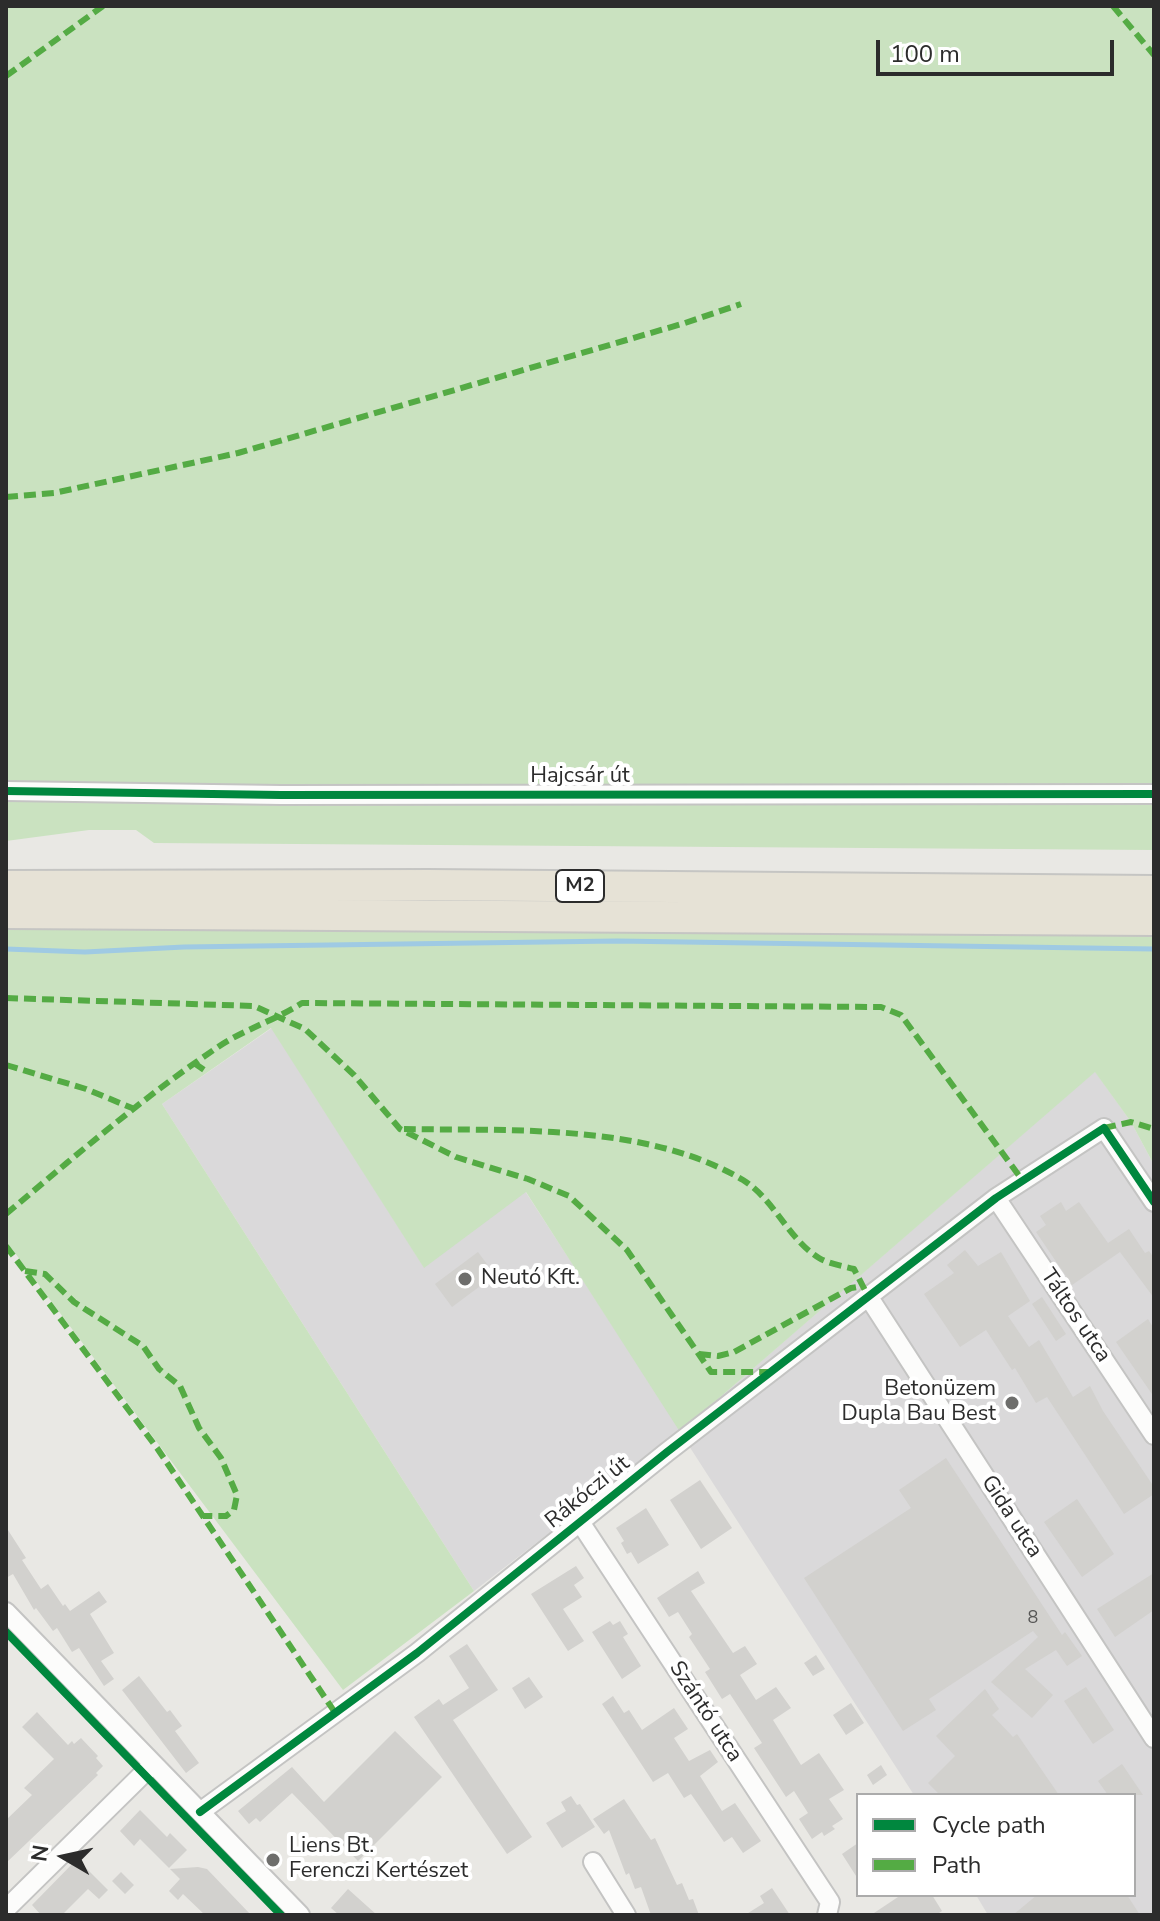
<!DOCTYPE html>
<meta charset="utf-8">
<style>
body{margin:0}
#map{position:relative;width:1160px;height:1921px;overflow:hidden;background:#e9e8e4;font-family:"Nunito Sans",sans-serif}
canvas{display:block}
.frame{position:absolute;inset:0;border:8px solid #2c2c2c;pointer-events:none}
.legend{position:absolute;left:856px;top:1793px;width:280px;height:104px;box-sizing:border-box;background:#fff;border:2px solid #ababab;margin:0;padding:10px 14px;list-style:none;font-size:24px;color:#2c2c2c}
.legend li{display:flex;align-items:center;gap:16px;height:40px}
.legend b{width:40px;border:2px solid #ababab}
.north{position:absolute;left:24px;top:1817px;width:80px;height:80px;-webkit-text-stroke:6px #fff;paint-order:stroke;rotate:279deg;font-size:22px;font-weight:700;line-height:32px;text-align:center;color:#2c2c2c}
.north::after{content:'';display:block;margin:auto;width:28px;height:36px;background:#2c2c2c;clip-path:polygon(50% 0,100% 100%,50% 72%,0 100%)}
.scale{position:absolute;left:876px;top:40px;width:238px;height:36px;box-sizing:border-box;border:4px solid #2c2c2c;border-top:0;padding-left:10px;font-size:24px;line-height:28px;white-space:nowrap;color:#2c2c2c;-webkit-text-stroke:6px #fff;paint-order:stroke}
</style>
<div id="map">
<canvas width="1160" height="1921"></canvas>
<div class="frame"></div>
<ul class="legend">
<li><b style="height:10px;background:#00873e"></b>Cycle path</li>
<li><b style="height:10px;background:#54ab44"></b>Path</li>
</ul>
<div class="north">N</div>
<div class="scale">100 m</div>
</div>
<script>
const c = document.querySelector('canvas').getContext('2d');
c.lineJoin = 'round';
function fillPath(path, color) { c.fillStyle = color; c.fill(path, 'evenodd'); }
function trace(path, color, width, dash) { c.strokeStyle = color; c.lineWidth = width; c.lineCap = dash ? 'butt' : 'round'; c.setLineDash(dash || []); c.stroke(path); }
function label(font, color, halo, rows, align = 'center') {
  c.font = font + ' "Nunito Sans",sans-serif'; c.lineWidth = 8; c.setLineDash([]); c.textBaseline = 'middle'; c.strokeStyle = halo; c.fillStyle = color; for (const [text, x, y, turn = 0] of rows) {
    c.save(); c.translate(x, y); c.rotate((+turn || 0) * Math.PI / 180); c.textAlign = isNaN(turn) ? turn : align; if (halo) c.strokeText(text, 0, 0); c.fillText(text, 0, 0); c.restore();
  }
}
fillPath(new Path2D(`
 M272,1028L424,1267L525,1191L681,1431L1095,1071L1131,1122L1154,1165V1915H988L976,1895H1134V1795H914L680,1432L474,1591L162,1104Z`), '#dad9da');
fillPath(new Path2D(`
 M6,6H1154V850L154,843L136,830H89L6,841Z
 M6,924L1154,936V1165L1131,1122L1095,1072L680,1432L526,1192L424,1268L271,1028L162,1104L474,1591L343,1690L6,1241Z`), '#cae2c0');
trace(new Path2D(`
 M6,949L85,952L184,947L617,941L1154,949`), '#9fcae3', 5);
fillPath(new Path2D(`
 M1061,1202L1066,1211L1079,1202L1108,1243L1129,1229L1145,1253L1149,1251L1154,1258V1298L1120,1252L1072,1285L1036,1232L1046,1225L1040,1216Z
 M965,1250L978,1266L1001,1252L1030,1301L1008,1316L1029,1347L1039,1340L1073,1397L1090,1386L1103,1411L1154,1487V1494L1124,1514L1047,1397L1036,1403L1015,1368L1012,1370L986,1330L960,1347L924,1294L954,1273L947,1265Z
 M478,1252L495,1275L452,1307L435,1284Z
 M1042,1297L1066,1334L1056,1341L1032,1304Z
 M1148,1319L1154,1329V1397L1116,1342Z
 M946,1458L1062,1635L1065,1632L1082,1656L1067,1666L1056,1650L1025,1669L1053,1695L1032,1718L991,1682L1038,1637L1033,1631L929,1699L936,1710L903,1731L804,1578L911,1508L899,1490Z
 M700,1480L732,1528L701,1549L670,1500Z
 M1077,1499L1114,1554L1082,1577L1044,1522Z
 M646,1508L669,1545L638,1564L631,1552L627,1554L621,1543L624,1541L616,1528Z
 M6,1527L26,1558L22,1560L41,1589L48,1584L63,1606L65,1604L70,1611L99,1591L107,1602L90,1614L114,1653L101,1661L114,1679L104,1686L79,1648L72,1652L57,1628L53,1631L36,1608L34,1610L13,1574L6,1578Z
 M576,1566L584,1578L574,1585L582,1597L563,1609L584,1641L568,1651L531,1594Z
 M698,1571L705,1583L691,1591L733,1653L745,1646L757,1664L740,1675L756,1700L776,1687L791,1708L773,1720L801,1765L819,1753L844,1790L829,1799L843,1819L832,1826L835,1829L824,1836L822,1832L812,1839L799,1819L808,1813L794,1791L786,1797L754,1748L762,1743L730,1694L722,1699L705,1672L710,1669L689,1637L692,1634L678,1612L669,1617L657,1598Z
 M1154,1573V1610L1115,1637L1097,1609Z
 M610,1621L613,1625L620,1621L628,1634L623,1637L641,1666L622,1679L592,1632Z
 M467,1644L498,1690L453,1720L532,1837L507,1854L414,1717L439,1699L443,1705L469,1688L449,1656Z
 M816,1655L825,1669L813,1676L804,1663Z
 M139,1676L167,1712L170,1710L182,1726L175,1731L199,1763L186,1773L122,1690Z
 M529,1677L543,1697L525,1709L512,1688Z
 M1086,1687L1114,1730L1093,1744L1064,1701Z
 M985,1689L999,1709L992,1715L1013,1737L1017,1734L1059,1795H940L928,1783L955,1756L936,1736Z
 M613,1696L624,1713L629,1710L642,1730L674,1708L688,1729L674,1738L689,1761L710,1750L718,1762L700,1776L722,1811L735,1803L761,1841L743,1853L732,1837L724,1842L691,1794L684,1798L668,1773L653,1782L602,1704Z
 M851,1703L864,1723L846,1735L833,1715Z
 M37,1712L68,1745L72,1741L74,1744L81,1738L98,1756L96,1758L103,1766L96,1773L98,1775L6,1863V1820L32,1795L24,1788L54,1759L22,1727Z
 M395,1731L442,1777L358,1861L292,1793L260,1822L256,1818L249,1824L238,1811L292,1767L324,1802Z
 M1122,1764L1143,1795H1108L1098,1781Z
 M881,1765L887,1775L873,1785L867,1775Z
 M571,1796L577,1805L580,1804L595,1827L562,1848L546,1823L566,1811L561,1802Z
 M624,1799L651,1840L655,1838L677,1885L682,1883L689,1900L693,1899L699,1915H651L641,1887L635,1889L629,1873L626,1875L609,1830L604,1834L593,1819Z
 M140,1810L167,1837L170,1833L187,1850L169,1868L140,1839L134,1846L120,1831Z
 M858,1843V1879L842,1854Z
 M77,1859L108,1890L99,1899L88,1889L62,1915H41L32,1905Z
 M198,1867L207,1869L251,1915H205L183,1894L178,1900L169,1891L180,1879L170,1869Z
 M121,1872L134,1885L125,1894L112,1881Z
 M772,1888L790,1915H745L764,1903L760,1896Z
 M348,1889L377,1915H339L331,1908Z
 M901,1895H932L942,1911L936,1915H871Z
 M1037,1895H1127L1140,1915H1013Z`), '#d2d1ce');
const minor = new Path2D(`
 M6,791L281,795L1154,794
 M996,1198L1154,1435
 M868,1296L1154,1738
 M580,1522L830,1902L827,1915
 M6,1612L300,1915
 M200,1812L417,1653L667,1452L996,1198L1104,1128L1154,1202
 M593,1862L626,1915
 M6,1909L153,1764`);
const trunk = new Path2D(`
 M6,886L429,885L1154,891
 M6,913L1154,920`);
trace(minor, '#c4c4c3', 22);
trace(trunk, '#c5c5c3', 34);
trace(minor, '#fcfcfb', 18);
trace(trunk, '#e6e2d6', 30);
trace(new Path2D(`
 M1113,6L1154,55
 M6,76L103,6
 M6,497L54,493L238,453L685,323L741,304
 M6,998L254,1006L305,1029L354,1075L400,1129L456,1157L528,1179L569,1196L627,1250L711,1372H769
 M194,1063L207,1072
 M6,1065L86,1089L132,1108
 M1104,1128L1131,1122L1154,1129
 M404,1129C512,1131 647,1123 743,1180C775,1200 788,1239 819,1258C829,1264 843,1266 854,1269L868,1296
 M6,1214C74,1157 141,1099 215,1049C242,1030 274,1021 302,1003L881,1007L901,1015L1023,1181
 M6,1246L157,1448L336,1714
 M25,1271L45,1274L74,1302L143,1346L159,1369L180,1386L199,1428L221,1458L237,1495L234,1510L226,1516H203
 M699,1354L718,1356L734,1352L851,1288L863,1286`), '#54ab44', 6, [12, 6]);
trace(new Path2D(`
 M6,791L281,795L1154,794
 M6,1632L281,1915
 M200,1812L417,1653L667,1452L996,1198L1104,1128L1154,1202`), '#00873e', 8);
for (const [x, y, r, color] of [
 [465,1279,8,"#6e6e6c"],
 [1012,1403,8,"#6e6e6c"],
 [273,1860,8,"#6e6e6c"]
]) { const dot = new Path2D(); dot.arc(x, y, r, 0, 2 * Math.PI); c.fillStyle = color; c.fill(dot); trace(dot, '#fff', 3); }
label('18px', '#565655', null, [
 ["8",1033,1619]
]);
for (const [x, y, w] of [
 [580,886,48]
]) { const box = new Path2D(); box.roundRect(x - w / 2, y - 16, w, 32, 6); c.fillStyle = '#fff'; c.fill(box); trace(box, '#2c2c2c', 2); }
label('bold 20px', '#2c2c2c', null, [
 ["M2",580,886]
]);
label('22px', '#2c2c2c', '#fff', [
 ["Hajcsár út",580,777],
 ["Táltos utca",1075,1316,56],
 ["Rákóczi út",588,1493,-39],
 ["Gida utca",1011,1517,57],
 ["Szántó utca",705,1712,57]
]);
label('22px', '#2c2c2c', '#fff', [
 ["Neutó Kft.",481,1279],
 ["Betonüzem",996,1390,"right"],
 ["Dupla Bau Best",996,1415,"right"],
 ["Liens Bt.",289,1847],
 ["Ferenczi Kertészet",289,1872]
], 'left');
</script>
